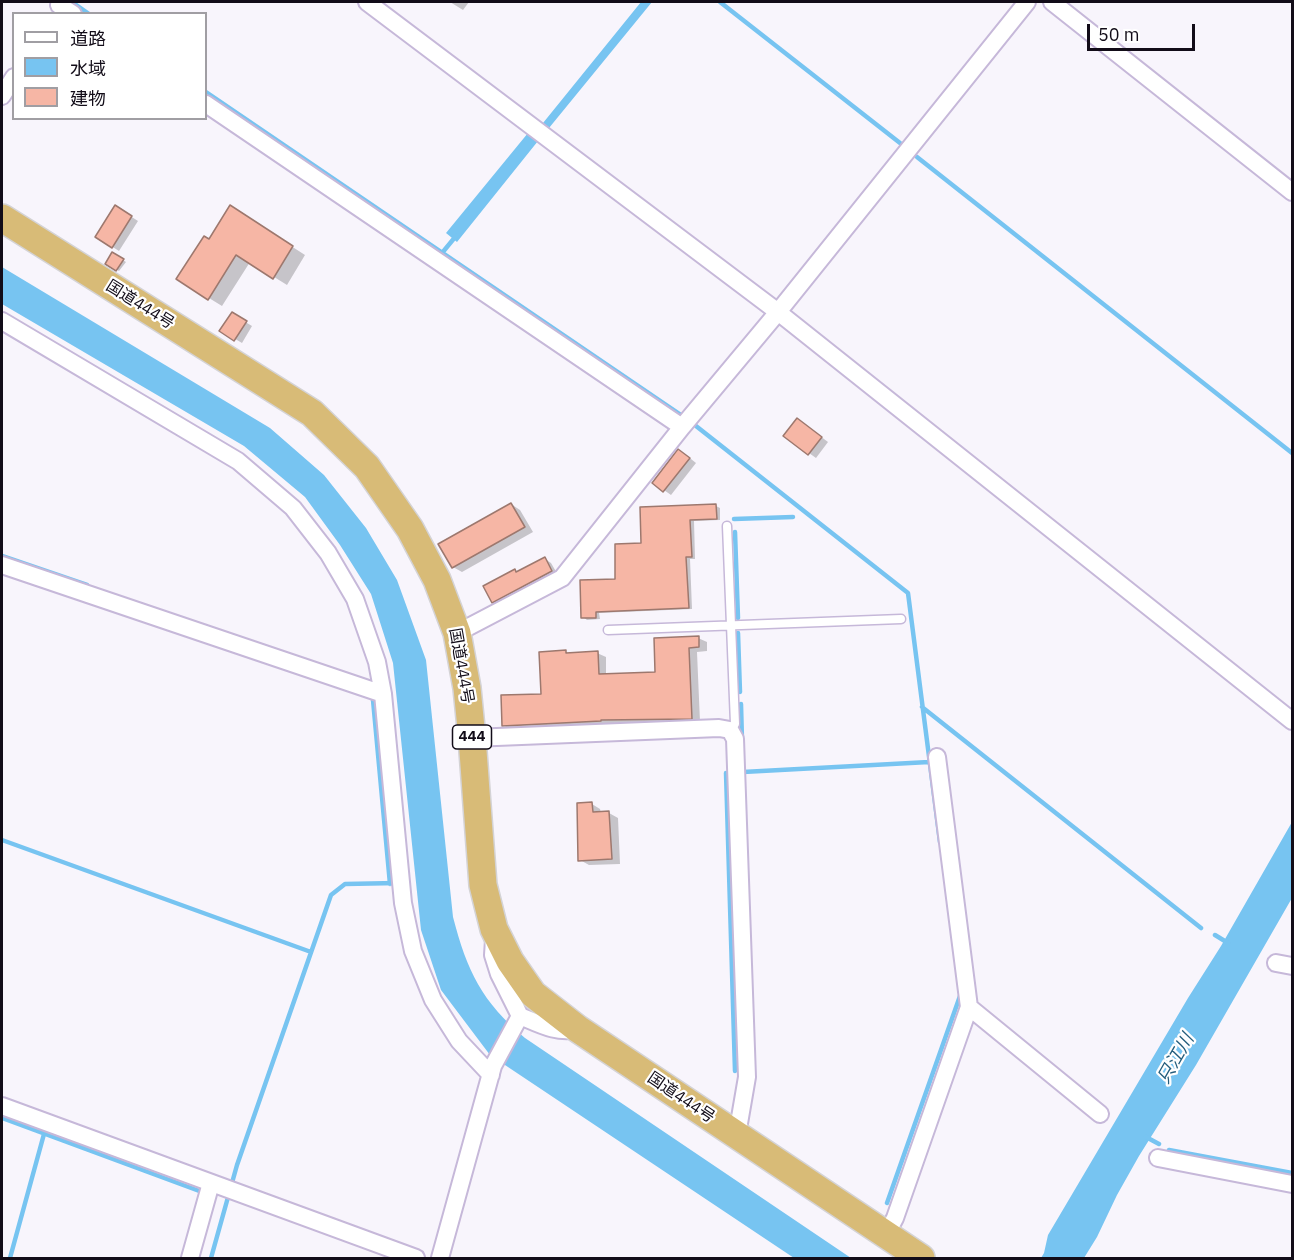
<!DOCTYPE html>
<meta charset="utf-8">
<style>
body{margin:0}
#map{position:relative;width:1294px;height:1260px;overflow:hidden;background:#f8f5fc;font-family:"IBM Plex Sans","Noto Sans JP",sans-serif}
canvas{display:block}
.frame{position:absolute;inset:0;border:3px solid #120c18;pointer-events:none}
.legend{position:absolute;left:12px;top:12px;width:195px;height:108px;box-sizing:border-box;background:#fff;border:2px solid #a09ea3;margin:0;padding:8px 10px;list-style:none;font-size:18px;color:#120c18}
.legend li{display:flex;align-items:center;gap:12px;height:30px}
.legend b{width:30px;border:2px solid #a09ea3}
.scale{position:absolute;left:1087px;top:24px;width:108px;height:27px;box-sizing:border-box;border:3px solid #120c18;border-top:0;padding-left:8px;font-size:18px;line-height:21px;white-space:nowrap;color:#120c18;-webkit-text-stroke:4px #fff;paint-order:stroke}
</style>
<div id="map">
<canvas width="1294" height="1260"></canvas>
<div class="frame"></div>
<ul class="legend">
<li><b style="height:8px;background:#fff"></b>道路</li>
<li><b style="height:16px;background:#77c4f1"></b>水域</li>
<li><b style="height:16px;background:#f6b6a5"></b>建物</li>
</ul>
<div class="scale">50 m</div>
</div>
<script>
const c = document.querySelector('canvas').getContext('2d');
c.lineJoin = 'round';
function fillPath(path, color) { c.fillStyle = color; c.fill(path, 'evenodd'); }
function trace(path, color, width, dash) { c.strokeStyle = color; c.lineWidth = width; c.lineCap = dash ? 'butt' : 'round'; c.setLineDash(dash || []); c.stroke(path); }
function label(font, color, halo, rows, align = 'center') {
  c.font = font + ' "IBM Plex Sans","Noto Sans JP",sans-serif'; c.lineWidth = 4.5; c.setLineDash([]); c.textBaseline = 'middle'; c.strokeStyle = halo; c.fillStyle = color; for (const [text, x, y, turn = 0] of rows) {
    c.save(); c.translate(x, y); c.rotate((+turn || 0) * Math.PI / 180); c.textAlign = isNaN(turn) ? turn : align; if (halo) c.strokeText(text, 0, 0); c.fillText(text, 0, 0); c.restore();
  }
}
fillPath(new Path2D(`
 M641,2H652L549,128L547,127L537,140L538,141L457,242L446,233L528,133L534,137L545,125L543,123Z
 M2,267L270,428L324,475L366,528L397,580L426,660L453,917C467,971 482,1002 525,1038L851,1258H794L490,1055L441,990L421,930L393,663L371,594L340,545L305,497L244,446L2,304Z
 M1292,822V898L1196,1065L1139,1156L1117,1195L1097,1237L1084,1258H1041L1044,1253L1048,1235L1188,998L1221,946Z`), '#77c4f1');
fillPath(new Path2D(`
 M450,2H469L463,10Z
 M116,207L138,221L119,251L97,237Z
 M243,215L305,255L287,285L250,262L222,306L178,279L209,241Z
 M113,254L126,262L119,271L107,263Z
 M232,314L252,326L242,343L222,331Z
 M804,424L828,442L816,458L785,436Z
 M686,455L696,463L671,495L654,483Z
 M511,504L520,510L533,532L462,572L453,567Z
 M716,506L720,508V520L694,521L695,559H690L692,609L599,613L600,619L587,620L583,617L617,580L643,544Z
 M545,559L551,563L558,575L500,606L493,602L515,570L518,573Z
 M698,638L707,642V651L697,652L700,722L608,724V725L512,730L503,725L543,695L565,652L569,654L597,653L606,657V675L656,674Z
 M592,804L600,809L601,813H609L618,818L620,864L589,865L580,860Z`), '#0003');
trace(new Path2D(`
 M72,2L89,14
 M720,2L900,143
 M206,92L681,415
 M917,157L1292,453
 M442,253L456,236
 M696,426L908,593L940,842
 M734,519L793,517
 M735,532L738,618
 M2,556L87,585
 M738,633L740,692
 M373,700L390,884
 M741,704L742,740
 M922,707L1201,928
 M743,770V772L929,762
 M726,773L735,1071
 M2,840L311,952
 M1215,935L1228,943
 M2,1118L202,1192
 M1146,1137L1159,1144
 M1169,1150L1292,1173
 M887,1203L960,996
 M10,1258L44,1134
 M211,1258L237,1165L331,895L345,884L397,883`), '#77c4f1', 4.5);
const building = new Path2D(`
 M115,205L132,216L112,248L95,237Z
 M230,205L293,246L273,279L236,255L208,300L176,279L204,236L209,239Z
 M112,252L124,259L116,271L105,264Z
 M232,312L247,321L234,341L219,331Z
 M797,418L822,437L808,455L783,436Z
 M678,449L690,458L663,492L652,483Z
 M511,503L525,527L452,568L438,544Z
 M716,504L717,519L690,520L692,557H686L689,608L596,612V618H581L580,580L615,579V544L641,543L640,507Z
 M545,557L552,571L492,603L483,586L515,569L516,572Z
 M699,636V647L689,648L692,719L601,720V721L502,726L501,695L541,694L539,652L566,650V653L598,651L599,674L655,672L654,638Z
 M592,802L593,812L609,811L612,859L578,861L577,803Z`);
fillPath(building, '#f6b6a5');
trace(building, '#9d786e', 1.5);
const service = new Path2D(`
 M727,526L735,724L730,730
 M608,630L901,619`);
const minor = new Path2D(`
 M367,2L778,312L1292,721
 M1052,2L1292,192
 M59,5L73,14
 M2,96L14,77
 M206,104L682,427
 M2,321L238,461L293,508L328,553L355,599L377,662L383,694L403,903L413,951L433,1000L459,1041L491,1075
 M2,565L383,694
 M457,633L562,578L682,427L778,312L1027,2
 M472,738L719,728L730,730L735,739L747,1077L737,1135
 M1276,963L1292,966
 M969,1007L1100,1114
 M520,1016C539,1024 557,1034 578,1029
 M2,1106L416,1258
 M1158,1158L1292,1184
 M886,1235L895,1218L969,1007L937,757
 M190,1258L211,1183
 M440,1258L493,1066L520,1016L499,974L493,955L494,940`);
const trunk = new Path2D(`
 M2,218L312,413L367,467L410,529L437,580L457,633L467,688L472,738L483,885L494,929L510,961L533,994L578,1029L921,1258`);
trace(service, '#c6b8d9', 11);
trace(minor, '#c6b8d9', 20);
trace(trunk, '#d4d3d5', 30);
trace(service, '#fff', 8);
trace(minor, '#fff', 16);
trace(trunk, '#d8bb77', 27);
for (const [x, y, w] of [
 [472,737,39]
]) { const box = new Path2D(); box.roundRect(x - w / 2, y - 12, w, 24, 4.5); c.fillStyle = '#fff'; c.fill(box); trace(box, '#120c18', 1.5); }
label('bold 15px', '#120c18', null, [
 ["444",472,737]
]);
label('16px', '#120c18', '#fff', [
 ["国道444号",140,305,32],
 ["国道444号",461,666,80],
 ["国道444号",681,1098,34]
]);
label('italic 18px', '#235d7c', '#fff', [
 ["只江川",1176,1059,-60]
]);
</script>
